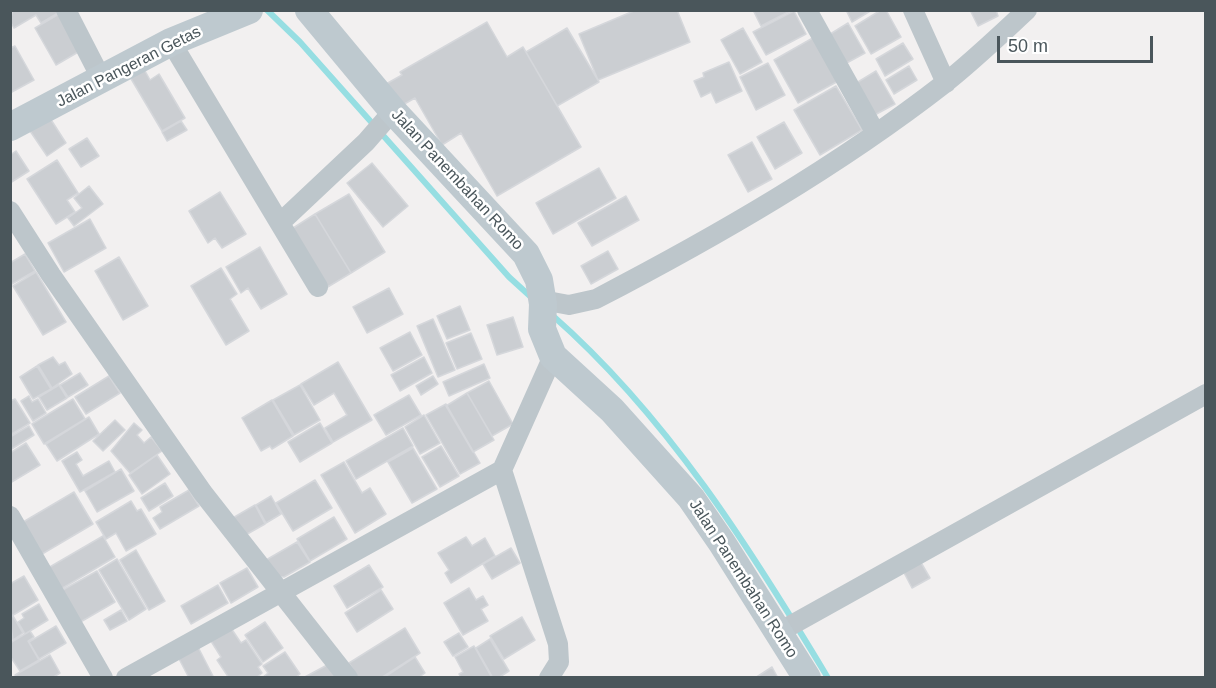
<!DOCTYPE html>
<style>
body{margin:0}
#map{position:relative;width:1216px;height:688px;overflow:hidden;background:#f2f0f0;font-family:Arial,sans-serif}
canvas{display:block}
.frame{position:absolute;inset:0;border:12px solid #4a565b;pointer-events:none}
.scale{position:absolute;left:997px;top:36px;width:156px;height:27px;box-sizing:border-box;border:3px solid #4a565b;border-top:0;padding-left:8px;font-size:18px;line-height:21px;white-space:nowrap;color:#4a565b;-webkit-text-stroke:4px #fff;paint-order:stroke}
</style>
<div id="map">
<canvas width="1216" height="688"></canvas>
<div class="frame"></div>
<div class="scale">50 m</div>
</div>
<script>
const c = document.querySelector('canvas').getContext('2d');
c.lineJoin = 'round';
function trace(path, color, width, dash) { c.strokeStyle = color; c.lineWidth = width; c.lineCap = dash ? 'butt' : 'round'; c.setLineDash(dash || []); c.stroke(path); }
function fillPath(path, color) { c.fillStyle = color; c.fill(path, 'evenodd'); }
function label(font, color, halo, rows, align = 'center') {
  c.font = font + ' Arial,sans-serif'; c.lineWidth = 5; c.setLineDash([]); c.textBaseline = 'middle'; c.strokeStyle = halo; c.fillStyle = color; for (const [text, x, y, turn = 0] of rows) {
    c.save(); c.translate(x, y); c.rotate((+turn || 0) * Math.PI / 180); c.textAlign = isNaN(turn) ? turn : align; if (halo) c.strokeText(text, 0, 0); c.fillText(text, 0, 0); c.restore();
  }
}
trace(new Path2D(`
 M267,10L300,42L509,277L531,297
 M552,315C667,416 750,548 828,678`), '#96dee2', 6);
const building = new Path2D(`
 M13,10H57L58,13L41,23L36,15L14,28L10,21Z
 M636,10H677L690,42L598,80L579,34Z
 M753,10H792L761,26Z
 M846,10H872L852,22Z
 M881,10H886L901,37L871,54L855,26Z
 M970,10H996L998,16L978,26Z
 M794,11L806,34L766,55L753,32Z
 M59,14L80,51L56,65L35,28Z
 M487,22L507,57L523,47L581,147L497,196L461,133L442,145L415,98L399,107L386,84L402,75L400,72Z
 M848,23L865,53L843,65L827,36Z
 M567,28L599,82L557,106L526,52Z
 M743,28L762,62L740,74L721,40Z
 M818,35L842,79L798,103L774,60Z
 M903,43L913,59L885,76L876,59Z
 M15,46L34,80L10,93V48Z
 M729,62L742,91L716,103L711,92L701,97L694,81L704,77L703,73Z
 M768,63L785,95L756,110L740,77Z
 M909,66L917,80L894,94L886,80Z
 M144,69L150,80L159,74L185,118L162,131L130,77Z
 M876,71L895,104L871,117L853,85Z
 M836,86L862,130L820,155L794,110Z
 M48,115L66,143L47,156L28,128Z
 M181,121L187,130L167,141L162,132Z
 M784,122L802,153L775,169L757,137Z
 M87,138L99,156L81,167L69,149Z
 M752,142L772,179L748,192L728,155Z
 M16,151L29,171L10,183V155Z
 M57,160L78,193L67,200L75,212L56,224L27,179Z
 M372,163L408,206L383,227L347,183Z
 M599,168L616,198L553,234L536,203Z
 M89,186L103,204L74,226L68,218L82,208L74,198Z
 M220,192L246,234L222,248L215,238L208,243L189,211Z
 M349,194L385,252L351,273L315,214Z
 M626,196L639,220L592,246L578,223Z
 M315,214L351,273L326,288L290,230Z
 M90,219L106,248L64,272L48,243Z
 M260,247L287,294L261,309L248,288L241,293L226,267Z
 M608,251L618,269L591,284L581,266Z
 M25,254L35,271L10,285V263Z
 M119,257L148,306L123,320L95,271Z
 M221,268L237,294L230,299L249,331L226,345L191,286Z
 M36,272L66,322L43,335L13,286Z
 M389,288L403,314L367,333L353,307Z
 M460,306L470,330L447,339L437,316Z
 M513,317L523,347L497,355L487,325Z
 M433,319L455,370L438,377L417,326Z
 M410,332L422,355L393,371L380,348Z
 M471,333L482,359L457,369L446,343Z
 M53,357L59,365L65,362L72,374L52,388L38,365Z
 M424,357L432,373L400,391L391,375Z
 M338,362L372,420L333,442L325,428L347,415L334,393L314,405L301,384Z
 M484,364L490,378L449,396L443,382Z
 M37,366L51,389L33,399L20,377Z
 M80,373L88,385L68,397L60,385Z
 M109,376L120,393L86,414L75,397Z
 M433,376L438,384L421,395L416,386Z
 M489,381L513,424L492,436L467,393Z
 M59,385L67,398L47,410L39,397Z
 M300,385L320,420L294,435L273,400Z
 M467,393L494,440L473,452L446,406Z
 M409,395L421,415L386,435L374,415Z
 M29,396L32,402L38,399L46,413L33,421L21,401Z
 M15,399L30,423L10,435V401Z
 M73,399L85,419L44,444L32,424Z
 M272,400L293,436L272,449L270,446L261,451L242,418Z
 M446,404L480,463L460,474L426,415Z
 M424,415L440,443L420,454L405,427Z
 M89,417L99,434L57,461L46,444Z
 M115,420L125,430L103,451L93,441Z
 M134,423L142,430L137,435L144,443L151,437L162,451L130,473L111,451Z
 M320,423L332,443L300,462L288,442Z
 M29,426L34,435L10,450V437Z
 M403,428L413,446L356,479L346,461Z
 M26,443L40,465L10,483V453Z
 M441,446L459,476L440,487L422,457Z
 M413,448L437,489L412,503L388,462Z
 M77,452L82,460L76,464L83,476L109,461L115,472L80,492L62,461Z
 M157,455L170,474L142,494L129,475Z
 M344,462L362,493L370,488L386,514L355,533L321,475Z
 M121,469L134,491L97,512L85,491Z
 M315,480L332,508L293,531L276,503Z
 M165,483L173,496L149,511L141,498Z
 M189,490L199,506L160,529L153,518L162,512L160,507Z
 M74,492L93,524L37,557L18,525Z
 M271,496L281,514L266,523L256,505Z
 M131,501L137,511L141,509L156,534L126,551L116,533L106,539L96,522Z
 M255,505L265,524L242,537L231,519Z
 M334,517L347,539L310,561L297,539Z
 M103,536L115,557L61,589L48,568Z
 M466,537L472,546L485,538L495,556L451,583L445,573L449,570L438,553Z
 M297,542L310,562L284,577L275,576L266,560Z
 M511,548L520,563L492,579L483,564Z
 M136,550L165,601L149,610L120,560Z
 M117,559L146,609L129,620L99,570Z
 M919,559L930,578L912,588L902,569Z
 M369,565L383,587L347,608L334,586Z
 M247,568L258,587L231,603L220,583Z
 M97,571L115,602L77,624L59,592Z
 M24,576L38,600L10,617V584Z
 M218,585L228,603L191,624L181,606Z
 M469,588L476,600L483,596L488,605L481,609L488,621L463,635L444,603Z
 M381,590L393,609L357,632L345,613Z
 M39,604L48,620L25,634L18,622L24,618L22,614Z
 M121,610L127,621L110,630L104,620Z
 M13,616L23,633L13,640L10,618Z
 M522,617L535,640L504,659L490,636Z
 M265,622L283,648L263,662L245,635Z
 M229,625L241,643L246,640L262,664L258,667L262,673L256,678H229L217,660L221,657L209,638Z
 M56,626L66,643L39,659L29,642Z
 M405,628L420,653L381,678H358L349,663Z
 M30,631L34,637L28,641L39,660L20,671L10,656V643Z
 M459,633L468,647L453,656L444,642Z
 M490,639L509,671L498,678H493L476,648Z
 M197,645L214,678H189L177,655Z
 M474,646L492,678H461L459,674L463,672L455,657Z
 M285,652L300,674L295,678H262L268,673L263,666Z
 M50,655L60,673L52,678H17L15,675Z
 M415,657L425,673L418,678H383Z
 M329,664L336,678H303Z
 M772,667L778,678H755Z`);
fillPath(building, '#cbced2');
trace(building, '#d5d7db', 1.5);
trace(new Path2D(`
 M66,10L101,78
 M807,10L875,132
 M913,10L946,83
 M171,42L318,287
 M10,211L51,275L203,493L348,678
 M281,222L366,142L393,111
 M542,300L569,305L596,299C717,236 837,167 945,83C973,61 1000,35 1027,10
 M10,516L103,678
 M779,632L1206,394
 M126,678L502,470
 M549,678L559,662L558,644L502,470L553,356`), '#bdc6cb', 20);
trace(new Path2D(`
 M309,10L393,111L526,254L539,280L543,304L542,329L553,356L612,410L691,498L722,543L807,678
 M10,127L171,42L249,10`), '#bec9cf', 28);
label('16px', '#4a565b', '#fff', [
 ["Jalan Pangeran Getas",129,67,-27],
 ["Jalan Panembahan Romo",457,180,47],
 ["Jalan Panembahan Romo",743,579,57]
]);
</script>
